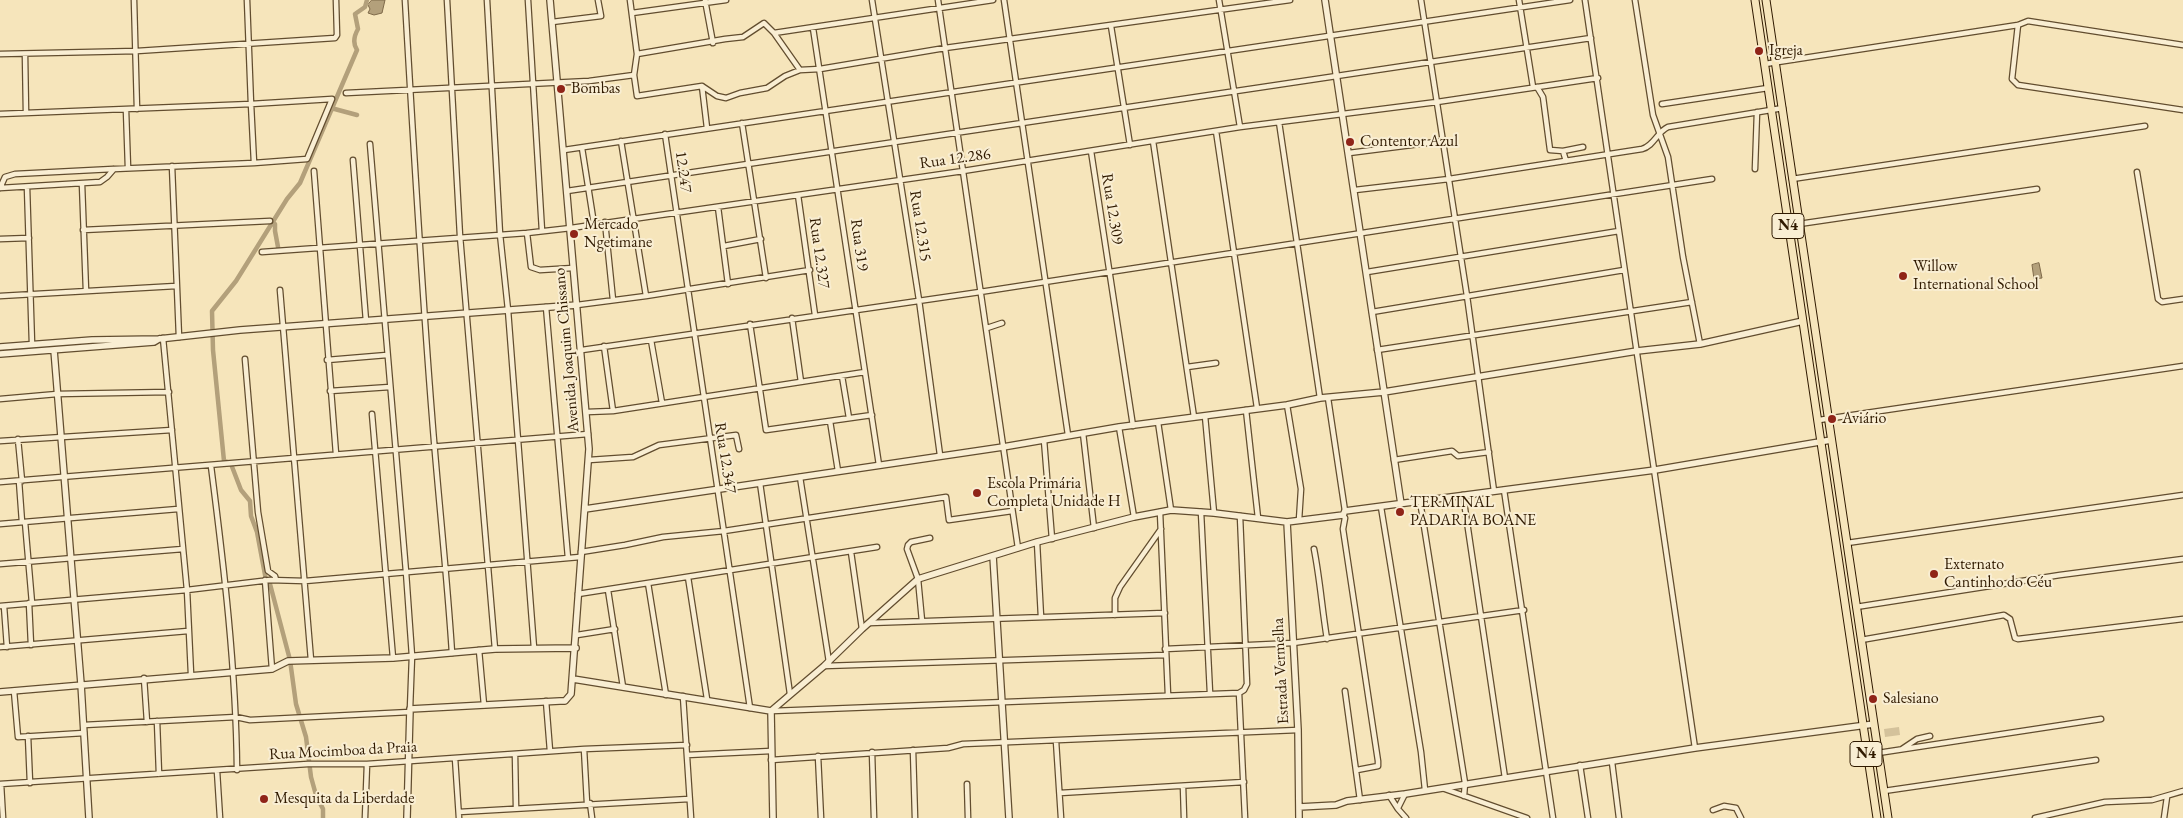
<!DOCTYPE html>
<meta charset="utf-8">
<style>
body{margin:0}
canvas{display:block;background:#f6e5bb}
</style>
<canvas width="2183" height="818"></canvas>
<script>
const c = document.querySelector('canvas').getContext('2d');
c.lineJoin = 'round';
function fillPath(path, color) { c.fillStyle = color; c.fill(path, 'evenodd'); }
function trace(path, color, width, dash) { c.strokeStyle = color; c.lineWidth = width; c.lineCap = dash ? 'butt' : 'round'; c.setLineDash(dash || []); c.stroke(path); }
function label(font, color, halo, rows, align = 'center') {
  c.font = font + ' "EB Garamond",serif'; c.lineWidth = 4; c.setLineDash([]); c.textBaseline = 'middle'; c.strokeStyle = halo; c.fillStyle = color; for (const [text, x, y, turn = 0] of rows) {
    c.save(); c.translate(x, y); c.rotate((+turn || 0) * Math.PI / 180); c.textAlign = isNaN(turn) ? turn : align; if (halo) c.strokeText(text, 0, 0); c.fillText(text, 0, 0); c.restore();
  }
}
fillPath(new Path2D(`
 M1899,727L1900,735L1885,737L1884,729Z`), '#d4c29b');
const water = new Path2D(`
 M372,0H385L382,13L374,15L368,13L370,9L368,5Z
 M2039,263L2042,278L2034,279L2032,265Z`);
fillPath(water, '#b3a07b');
trace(water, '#7f6a4a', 1);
trace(new Path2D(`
 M331,108L357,115
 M273,222L275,224V231L278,247
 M230,463L224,461L213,350L212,311L236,281L287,199L300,183L357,50C353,44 354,36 358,29L355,14L365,7L367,0
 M231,464L241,490L250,501L251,516L257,532L266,580L270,584L290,660L296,704L306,737L311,777L316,795L323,809V818`), '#b3a07b', 4.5);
const minor = new Path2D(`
 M134,0L137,109
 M247,0L251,104L332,99L307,159L254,163
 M405,0C413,139 421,277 432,416C438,495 447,574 452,653
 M447,0L460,236L495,649
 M487,0L500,234L508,310L534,648
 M528,0L542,231
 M705,0L713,43
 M872,0L919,300L940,455
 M938,0L1018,548
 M1004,0L1068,435
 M1219,0L1240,127
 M1421,0L1467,296L1494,491
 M1519,0L1533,87
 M1585,0L1695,748
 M1635,0L1653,115L1668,157L1683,257L1700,344
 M632,13L726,0
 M552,22L601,16L598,0
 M2018,25L2012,79L2018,85L2183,110
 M1111,26L1130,145
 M813,28L879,465
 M774,33L800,70
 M0,54L137,51L335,38L337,35L336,0
 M25,54L26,113
 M637,54L725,39L743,37L764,23L774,33L993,0
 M1765,64L2018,25L2028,21L2183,45
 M634,75L637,96L702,86L717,96L726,98L740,93L767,88L785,76L800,70L820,69L945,48L1290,0
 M702,86L707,128
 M1537,87L1543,97L1550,150L1563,151L1566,161
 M346,93L589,81L634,75L637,54L630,0
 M1662,104L1768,88
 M126,110L128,168
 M0,114L251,104L254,163L114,169L107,177L100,182L0,188
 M1279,122L1320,398
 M742,123L766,278
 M1216,131L1257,408
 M665,134L750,708
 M621,141L646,296
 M1153,141L1194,417
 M370,144L406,572L412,656L410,709
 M582,148L594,224
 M564,150L1570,0
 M1091,151L1133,426
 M1563,151L1583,147
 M1349,153L1443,141
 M353,160L366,321
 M172,166L179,337
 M1755,169L1757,112
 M314,171L336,454
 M2137,172L2158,299L2162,302L2183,299
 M1792,179L2145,126
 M82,184L86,291
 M27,187L32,344
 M0,188L5,177L15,174L113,169
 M1355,190L1449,179L1642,149C1654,146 1657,132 1668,127L1783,108
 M567,191L1591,38
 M798,195L815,315
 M718,207L728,284
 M605,222L613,300
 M1799,224L2037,189
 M83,230L270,221
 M527,233L531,267L540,270L573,268
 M0,239L29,238
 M724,246L761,239
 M262,252L527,233L571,228L963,171L1240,127L1437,102L1598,78
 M1367,272L1619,231
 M280,290L311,660
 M0,296L176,286
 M577,305L646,296L810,270
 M546,307L568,558
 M1372,312L1624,270
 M792,318L801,382
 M750,324L766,430L872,415
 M987,328L1002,323
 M163,338L187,590L191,674
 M651,340L662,403
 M604,346L613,411
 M582,350L980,292L1712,179
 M1377,350L1692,302
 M245,359L258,512L268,571L275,576L276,580
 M327,360L387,355
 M1187,367L1216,363
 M842,376L849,418
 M330,391L390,387
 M1328,398L1345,511
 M0,399L57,394L169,392
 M1287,405L1301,489L1299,520
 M1246,410L1258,518
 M587,412L613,411L865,372
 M372,414L393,658
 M1205,416L1214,513
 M1819,420L2183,366
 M830,421L838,471
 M1158,422L1171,510
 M1119,427L1134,517
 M1083,433L1094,528
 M18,439L22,481
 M1044,440L1052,539
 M0,441L172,430
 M589,460L633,457L659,445L736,435L739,449
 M1394,460L1452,451L1458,456L1489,452
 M211,466C224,567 236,668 237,770
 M800,477L829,662
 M19,481L22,522
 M0,482L588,434
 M760,483L790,694
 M1504,490L1553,818
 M1463,495L1505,778
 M1420,501L1465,783L1464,796
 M1381,507L1421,752L1425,790
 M1160,512L1168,695
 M1201,512L1210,693
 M1343,515L1345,518L1343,529L1378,761V766L1357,770
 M25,522L32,603
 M0,524L178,509
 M1037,542L1041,617
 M1847,543L2183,495
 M1314,549C1320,579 1322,609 1327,639
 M581,552L625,545L663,537L724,531L946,497L949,520L1012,511
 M851,552L862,629
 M0,564L183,549
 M688,577L707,699
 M265,580L272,669
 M648,583L666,695
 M608,590L623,687
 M578,594L877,547
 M29,603L31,645
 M0,606L187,590L270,580L305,581L580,557
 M4,606L7,647
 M1856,607L2060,575L2183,559
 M1115,615V598L1120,587L1161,529
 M922,621L918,579L907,549L908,545L911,542L930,538
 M869,623L1165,613
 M577,635L615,629
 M1861,640L2004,615L2010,619L2015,638L2018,639L2183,619
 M0,647L188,631
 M1165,649L1293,643L1524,610
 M479,650L484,705
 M824,666L1165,655
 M144,678L147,722
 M14,691L18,737L84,733
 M1345,691L1360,800
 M1239,693L1245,818
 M683,696L691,818
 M546,701L550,751
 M772,711L1239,693L1244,690L1247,684L1240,516
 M157,721L159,774
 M84,725L236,717L250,720L410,712
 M28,736L30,783
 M1056,741L1061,818
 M584,749L587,803
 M1902,749L1917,739L1930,736
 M913,750L915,818
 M872,752L874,818
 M1878,753L2101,719
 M515,754L516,807
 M687,755L771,751
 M818,756L821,818
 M455,758L459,818
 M771,760L948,748L963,744L1298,730
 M1612,762L1619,818
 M1580,765L1588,818
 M217,771L220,818
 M0,784L308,764H367L584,749L687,745
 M1,784L3,818
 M967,784L968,818
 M1183,786L1184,818
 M1442,788L1527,818
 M1884,791L2096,760
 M1060,793L1244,782
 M1389,795L1398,809L1406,818
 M590,803L592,818
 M1398,808L1405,794
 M1713,810L1724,806L1736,808L1741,818
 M459,812L689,799
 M365,818L367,764
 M2035,818L2105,802L2152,800L2183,791
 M2164,818L2167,797`);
const tertiary = new Path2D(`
 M1325,0L1401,504
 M0,347L92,340L159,339L240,330L577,305
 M54,350L81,684L89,818
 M0,354L154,342L159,339
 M585,509L1003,447L1119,427L1287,405L1320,398L1384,392L1637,351L1700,344L1803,321
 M1287,522L1298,730L1299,818
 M993,556L1009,818
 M573,679L771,711L824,666L862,629L918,579L1037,542L1134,517L1171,510L1214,513L1287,522L1343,515L1345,511L1655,470L1831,440
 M0,692L272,669L288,661L393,658L495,649L576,648
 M771,711L773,818
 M1299,807L1336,805L1347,801L1405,794L1695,748L1874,724
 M407,818L410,709L560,701H565L571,694L589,449L550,0`);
const trunk = new Path2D(`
 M1755,0L1877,818
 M1766,0L1888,818`);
trace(minor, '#624d2f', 7);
trace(tertiary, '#624d2f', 8);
trace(trunk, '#301a00', 9);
trace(minor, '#f9eed3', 4.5);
trace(tertiary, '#f9eed3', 5.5);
trace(trunk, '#f6e5bb', 7);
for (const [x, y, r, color] of [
 [1759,51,5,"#8f2418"],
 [561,89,5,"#8f2418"],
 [1350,142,5,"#8f2418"],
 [574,234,5,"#8f2418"],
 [1903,276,5,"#8f2418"],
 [1832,419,5,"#8f2418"],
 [977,493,5,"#8f2418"],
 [1400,512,5,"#8f2418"],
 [1934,574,5,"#8f2418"],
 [1873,699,5,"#8f2418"],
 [264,799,5,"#8f2418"]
]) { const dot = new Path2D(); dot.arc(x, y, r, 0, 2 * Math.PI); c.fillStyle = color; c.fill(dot); trace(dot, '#f9eed3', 2); }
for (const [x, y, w] of [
 [1788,226,32],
 [1866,754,32]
]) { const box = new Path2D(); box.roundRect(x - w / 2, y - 12.5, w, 25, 4); c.fillStyle = '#f9eed3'; c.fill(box); trace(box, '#301a00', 1); }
label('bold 15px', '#301a00', null, [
 ["N4",1788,226],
 ["N4",1866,754]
]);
label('16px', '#301a00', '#f9eed3', [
 ["Igreja",1769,51],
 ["Bombas",571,89],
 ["Contentor Azul",1360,142],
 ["Mercado",584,225],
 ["Ngetimane",584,243],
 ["Willow",1913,267],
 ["International School",1913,285],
 ["Aviário",1842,419],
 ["Escola Primária",987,484],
 ["Completa Unidade H",987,502],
 ["TERMINAL",1410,503],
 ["PADARIA BOANE",1410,521],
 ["Externato",1944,565],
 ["Cantinho do Céu",1944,583],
 ["Salesiano",1883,699],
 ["Mesquita da Liberdade",274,799]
], 'left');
label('16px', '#301a00', '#f9eed3', [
 ["Rua 12.286",955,159,-8],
 ["12.247",683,172,82],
 ["Rua 12.309",1112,209,81],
 ["Rua 12.315",920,226,81],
 ["Rua 319",859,245,82],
 ["Rua 12.327",819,253,82],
 ["Avenida Joaquim Chissano",567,350,-95],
 ["Rua 12.347",725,458,81],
 ["Estrada Vermelha",1281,671,-93],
 ["Rua Mocimboa da Praia",343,751,-3]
]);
</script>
